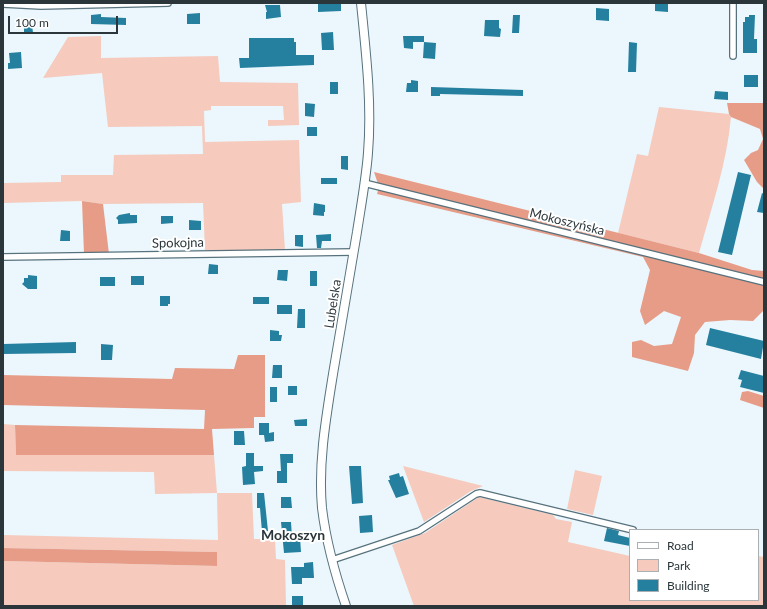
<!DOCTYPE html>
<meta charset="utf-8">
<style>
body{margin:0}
#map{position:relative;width:767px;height:609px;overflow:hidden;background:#ebf7fc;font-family:Lato,sans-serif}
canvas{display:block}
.frame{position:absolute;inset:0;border:4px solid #2b363b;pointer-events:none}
.legend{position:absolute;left:629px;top:529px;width:130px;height:72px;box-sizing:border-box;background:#fff;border:1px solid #aaafb1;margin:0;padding:5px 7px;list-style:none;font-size:12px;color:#2b363b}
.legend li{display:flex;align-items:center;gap:8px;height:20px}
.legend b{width:20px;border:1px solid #aaafb1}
.scale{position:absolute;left:8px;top:16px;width:110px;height:18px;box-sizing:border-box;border:2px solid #2b363b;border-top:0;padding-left:5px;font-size:12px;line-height:14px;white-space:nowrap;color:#2b363b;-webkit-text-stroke:3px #fff;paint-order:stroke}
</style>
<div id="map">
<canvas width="767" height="609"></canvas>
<div class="frame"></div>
<ul class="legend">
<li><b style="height:5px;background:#fff"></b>Road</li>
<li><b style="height:11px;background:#f6cabd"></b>Park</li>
<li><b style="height:11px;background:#2580a0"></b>Building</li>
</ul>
<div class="scale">100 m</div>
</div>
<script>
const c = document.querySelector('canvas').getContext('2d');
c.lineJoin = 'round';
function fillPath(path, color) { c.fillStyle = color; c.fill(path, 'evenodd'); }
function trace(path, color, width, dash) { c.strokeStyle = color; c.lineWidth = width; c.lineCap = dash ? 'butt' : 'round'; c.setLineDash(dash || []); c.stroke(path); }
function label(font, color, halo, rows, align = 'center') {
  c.font = font + ' Lato,sans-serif'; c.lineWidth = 4; c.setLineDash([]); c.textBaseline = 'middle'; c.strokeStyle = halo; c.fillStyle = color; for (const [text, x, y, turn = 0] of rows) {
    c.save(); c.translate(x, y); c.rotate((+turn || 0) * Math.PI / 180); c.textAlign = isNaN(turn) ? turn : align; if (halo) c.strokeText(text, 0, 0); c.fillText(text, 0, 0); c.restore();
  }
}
fillPath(new Path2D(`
 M101,36V58L218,56L220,82L298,83L299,125L268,126V120H284L283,106H211V110L204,111L205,142L299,140L301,202L282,204L285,250H205L203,203L103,204L82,201L3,203V183L61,182V175H113L114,155L203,154L202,126L108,127L102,73L43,78L68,37Z
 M659,107L729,114L731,117C727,163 711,209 699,253L618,233L637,154L648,156Z
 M3,424L15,425L16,455H214L217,493H252L254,539H275L276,559L285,560L286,606H3V561L216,566L217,552L3,548V535L218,540L217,493L155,494L154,472L3,471Z
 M403,466L483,486L471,491L424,522Z
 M575,470L602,476L593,515L567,509Z
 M479,497L553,515L556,519L572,522L568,542L630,556V600H758V556L764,557V606H414L392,545L425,533Z`), '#f6cabd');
fillPath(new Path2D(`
 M727,103H764V189L757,182L744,160L751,153L758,150L763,139L760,129L731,117L729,114Z
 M374,172L699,253L752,270L764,271V310L753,321L730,320L705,322L695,335L694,353L688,371L632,357V342L641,340L654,346L672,344L681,317L664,311L645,325L640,311L650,270L643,257L377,194L379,187Z
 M82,201L103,204L109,254H84Z
 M238,355H265V417H254V428L212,429L214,455H16L15,425L204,429L205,410L3,405V375L172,379L175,368L234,369Z
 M748,391L764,396V408L740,400L742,392Z
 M3,548L217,552V566L3,561Z`), '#e79c87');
fillPath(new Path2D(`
 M318,3H341V11L318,12Z
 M655,3H668V12L655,11Z
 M265,5H280L281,17L266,19V12H267Z
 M596,8L609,9V21L596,20Z
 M200,13V24H187V14Z
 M101,14V17L126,18V25L91,24V15Z
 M513,15H520L519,33H512Z
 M749,15H755L754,39H757V53H743V22H745V17H749Z
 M485,20H499V28L501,29L500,37L484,36Z
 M24,24H32L33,33L24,34Z
 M333,32L334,50H322L321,33Z
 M403,36H424V42H413V49L404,48Z
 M249,38H294V42H296V55H314V65L240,68L239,58H249Z
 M424,42L436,43L435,59L423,58Z
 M629,42L637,43L636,72H628Z
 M21,52L22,68L8,69V63H10L9,53Z
 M744,75H758V87H744Z
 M411,80L418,81V92H406L407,83H411Z
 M330,82H338V94H330Z
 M431,87L523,90V96L440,94V96H431Z
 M715,91L728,92V100L714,99Z
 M305,103L315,104L314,117L305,116Z
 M307,127H317V136H307Z
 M341,156H348V170L341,169Z
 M738,172L751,175L732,255L718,252Z
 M321,178H337V184H321Z
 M762,193L764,194V213L757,212Z
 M314,203L325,205V212H324V216L313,215Z
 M130,213V215H137V223L118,224V220L116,218L119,215Z
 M161,216H173V223L161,224Z
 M189,220L201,221V230H189Z
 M61,230L70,231V241H60Z
 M331,234V241H322L321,248H317L316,235Z
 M295,235H303V247L295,246Z
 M209,264L218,265V274H208Z
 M278,270H288L287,281L277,280Z
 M310,271H317V286H310Z
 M28,275L37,276V289H28L22,284L24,282V278H28Z
 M131,276H144V285H131Z
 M100,277H115V286H100Z
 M160,296H170V304H168V306H160Z
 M253,297H269V304H253Z
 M277,305H292V314H277Z
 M298,309H305V328H297Z
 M710,328L764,341L761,359L706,345Z
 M270,330L279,331V335H282L281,341H270Z
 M76,342V353L3,354V344Z
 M101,344L113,345L112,360H101Z
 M273,365H282V378H272Z
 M741,370L764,376V393L740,387L742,380L738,379Z
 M288,386H297V395H288Z
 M270,387H277V402H270Z
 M307,419V426H295L294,420Z
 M259,423H269V433L274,432V441L265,442L264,435H259Z
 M234,431H244L245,445H234Z
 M246,453H254V466H263V471L254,472L255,484L243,485L242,467L246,466Z
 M280,454H293V463H287V483H277V471H281Z
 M349,466H361L363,503L352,504Z
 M399,473L400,477L403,476L409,494L396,498L388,480H390L389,476Z
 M257,493H264L268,531L262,532L260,508H257Z
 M281,497H291L292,508H281Z
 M372,515L373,532L360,533L359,516Z
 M281,522H291L292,537H300L301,552L284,553Z
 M607,528L619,531L618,535L630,538V546L604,541Z
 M313,562L314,578H302V584H292L291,567H304V563Z
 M292,596H303V606H292Z`), '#2580a0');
const minor = new Path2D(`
 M733,3V56
 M3,4L41,6L168,3
 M364,183L764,282
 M3,257L353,252
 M332,560L419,531L476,494L480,493L633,530`);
const secondary = new Path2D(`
 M346,606C335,574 326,541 322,508C318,463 326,418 333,374C341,326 349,279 357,232C361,206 366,179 368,153C372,103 366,53 361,3`);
trace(minor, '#58727d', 8);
trace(secondary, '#58727d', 10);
trace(minor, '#fff', 5.5);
trace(secondary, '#fff', 8);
label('13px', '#2b363b', '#fff', [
 ["Mokoszyńska",567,222,14],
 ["Spokojna",178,243,-1],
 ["Lubelska",333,304,-81]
]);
label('bold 14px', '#2b363b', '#fff', [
 ["Mokoszyn",293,535]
]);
</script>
